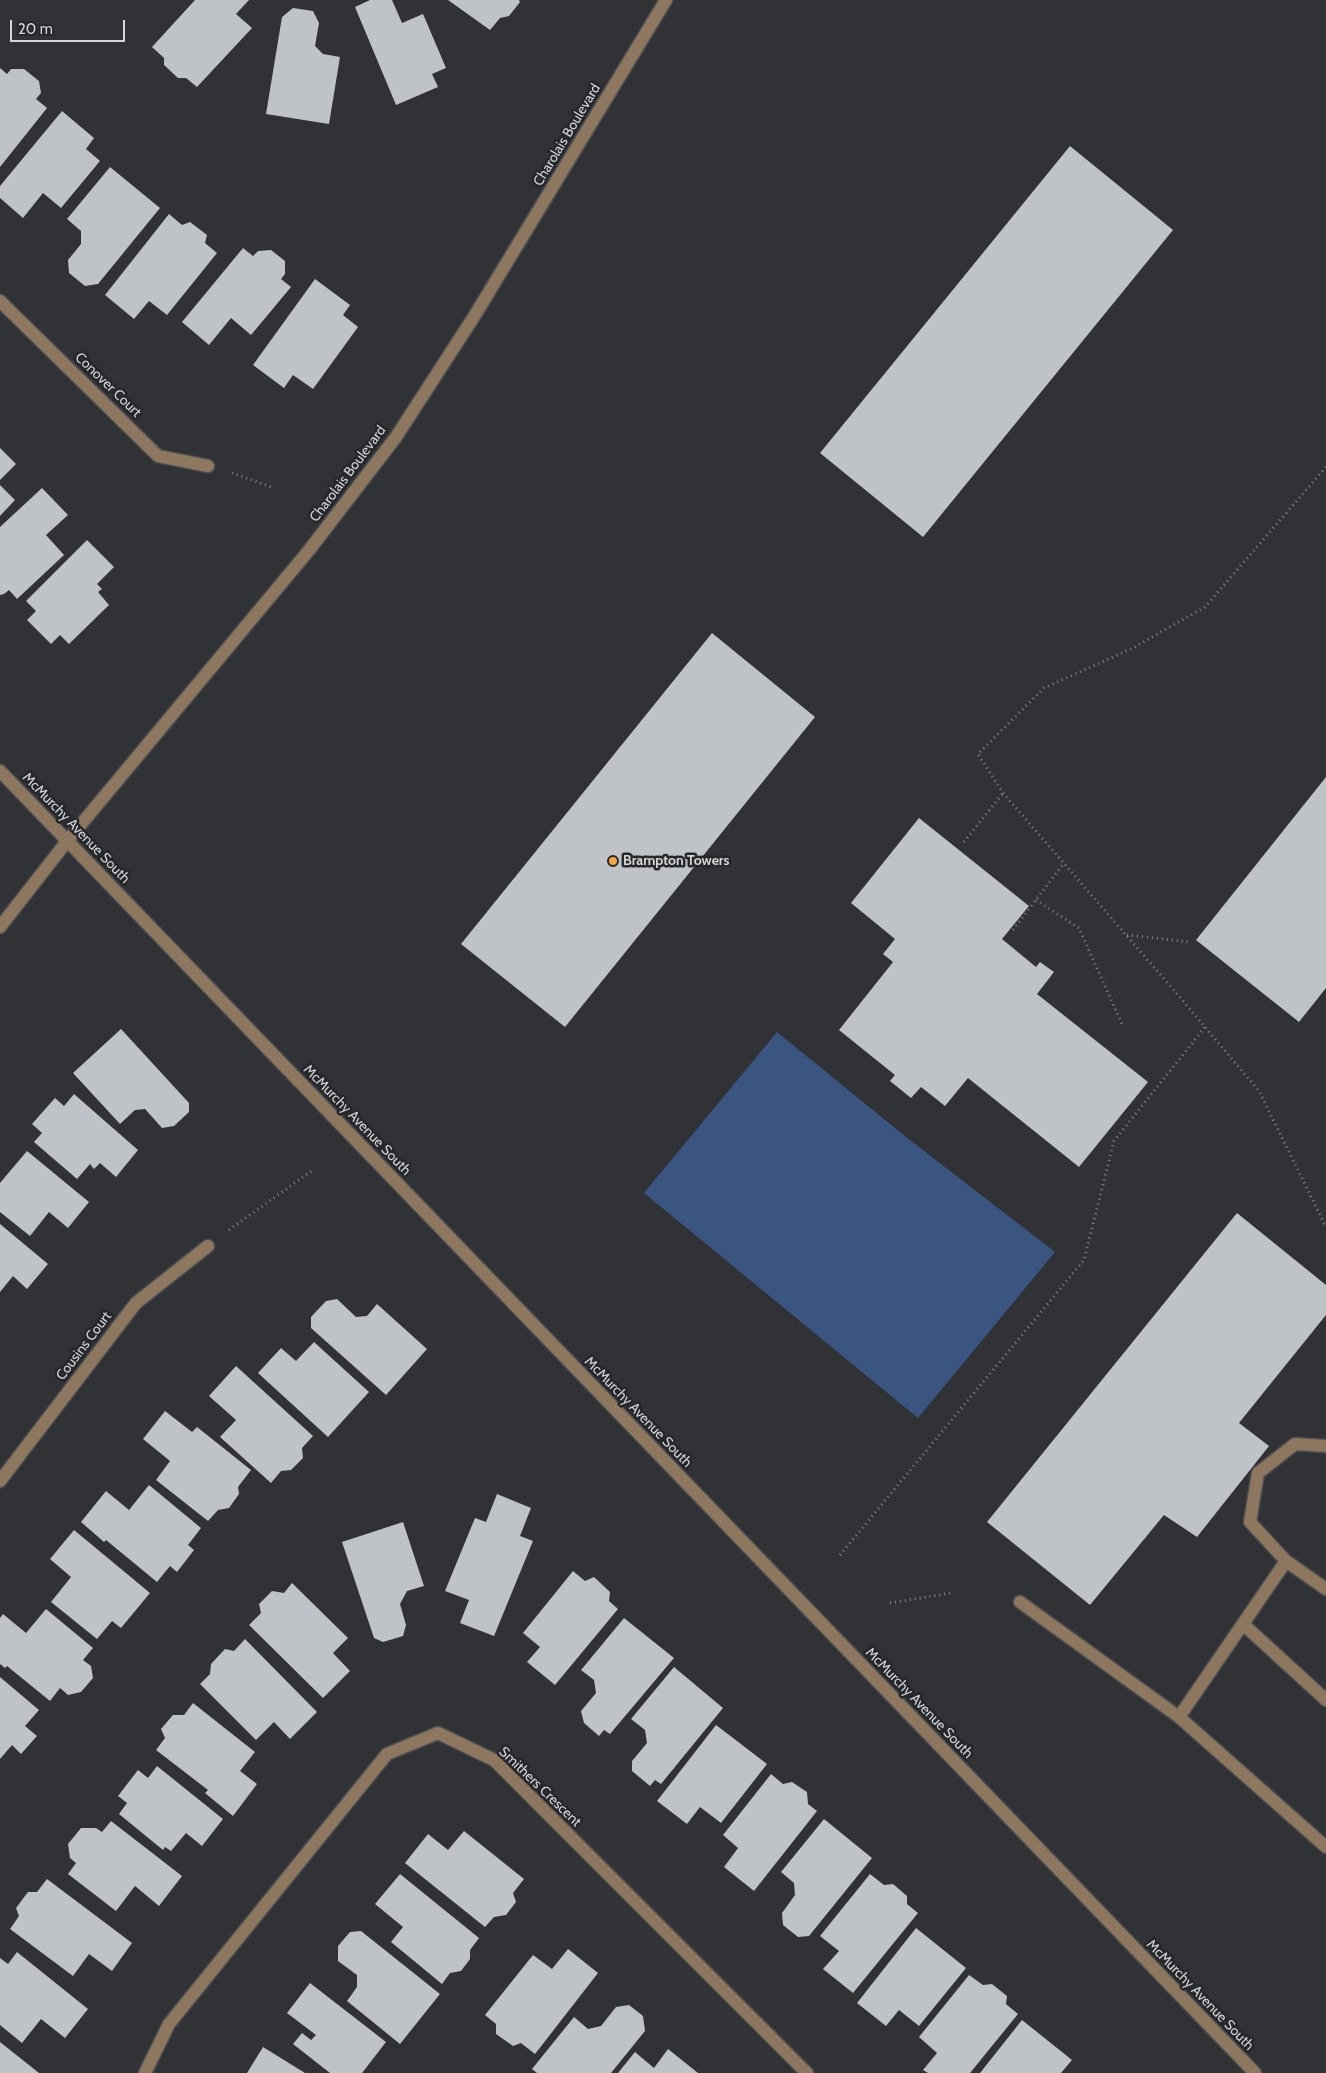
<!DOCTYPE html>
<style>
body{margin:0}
#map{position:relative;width:1326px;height:2073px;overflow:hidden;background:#303236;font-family:Cabin,sans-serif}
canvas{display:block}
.scale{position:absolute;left:10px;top:20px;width:115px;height:22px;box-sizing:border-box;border:2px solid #d3d5d7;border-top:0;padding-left:6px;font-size:15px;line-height:18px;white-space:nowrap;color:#d3d5d7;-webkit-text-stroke:4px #26282c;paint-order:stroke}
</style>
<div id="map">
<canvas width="1326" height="2073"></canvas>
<div class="scale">20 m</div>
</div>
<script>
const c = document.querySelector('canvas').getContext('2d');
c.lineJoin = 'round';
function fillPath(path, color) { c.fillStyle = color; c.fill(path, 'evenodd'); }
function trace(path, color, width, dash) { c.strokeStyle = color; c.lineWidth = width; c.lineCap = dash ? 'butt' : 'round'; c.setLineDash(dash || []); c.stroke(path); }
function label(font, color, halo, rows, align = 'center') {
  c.font = font + ' Cabin,sans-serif'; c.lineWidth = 5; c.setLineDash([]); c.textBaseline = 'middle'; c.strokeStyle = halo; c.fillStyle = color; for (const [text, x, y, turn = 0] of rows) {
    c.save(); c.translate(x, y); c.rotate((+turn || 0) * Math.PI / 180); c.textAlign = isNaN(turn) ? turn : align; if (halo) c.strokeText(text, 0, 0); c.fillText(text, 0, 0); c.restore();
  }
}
fillPath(new Path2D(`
 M777,1032L906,1137L1055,1252L918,1418L644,1193Z`), '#3b5581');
fillPath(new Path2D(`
 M195,0H249L236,14L252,28L197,87L186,78H178L164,65V58L152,47Z
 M370,0H392L402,23L423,14L446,68L432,74L438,87L396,105L355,7Z
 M448,0H519L520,2L509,16L500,18L490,30Z
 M293,8L313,11L319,23L315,46L323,54L340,57L329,124L266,114L282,17Z
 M0,68L7,74L11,69H24L39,81L41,93L36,99L47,108L0,167Z
 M62,111L94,138L86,149L100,161L61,208L43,193L23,218L0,198V186Z
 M1070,146L1173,230L923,537L820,453Z
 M110,167L160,208L98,284L85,286L69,273L68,260L81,244V231L67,219Z
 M169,214L182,225L190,222L207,235L205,243L217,253L167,315L149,301L134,319L105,295Z
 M243,248L253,256L258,251L271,250L285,261V274L281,279L291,287L251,335L231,318L209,345L182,322Z
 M315,279L350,305L343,315L358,327L313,389L293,375L284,388L253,365Z
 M0,448L16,464L0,480Z
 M0,485L15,500L0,516Z
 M42,488L68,515L46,535L64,555L17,599L9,590L4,594L0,595V527Z
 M87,540L114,567L97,584L102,589L98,592L109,605L69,644L60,635L51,644L27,620L36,611L26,601Z
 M712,633L815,717L565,1027L461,944Z
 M1326,777V988L1299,1022L1196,940Z
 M919,818L1029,906L1002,939L1036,967L1040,962L1054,972L1037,994L1148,1082L1079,1167L968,1078L945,1106L921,1087L911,1098L890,1081L895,1075L839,1030L893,962L883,954L895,939L851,903Z
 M121,1029L189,1103V1112L174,1126L162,1128L145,1109L135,1110L120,1124L73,1073Z
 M74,1094L138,1150L116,1177L100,1163L94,1169L90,1164L77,1179L34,1142L42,1133L32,1124L55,1098L64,1106Z
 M27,1151L89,1202L68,1228L49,1212L30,1236L0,1212V1183Z
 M1237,1213L1326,1285V1315L1239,1423L1269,1446L1197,1537L1164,1515L1090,1605L987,1522Z
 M0,1224L48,1264L27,1289L13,1276L0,1292Z
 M337,1299L356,1317L367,1316L377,1304L427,1349L386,1395L311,1328V1317L326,1301Z
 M314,1342L369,1392L328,1437L258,1373L281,1348L296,1361Z
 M236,1366L313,1436L302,1448L303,1458L291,1470L281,1471L271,1483L220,1437L236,1420L209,1396Z
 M165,1411L192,1432L197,1427L251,1470L238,1487L239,1494L229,1508L218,1510L208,1521L156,1480L170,1461L143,1439Z
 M149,1485L201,1528L188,1545L194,1550L177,1572L170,1566L157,1582L106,1540L104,1542L81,1522L106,1491L129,1510Z
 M497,1494L531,1508L520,1536L533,1541L494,1636L460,1623L469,1600L445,1591L475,1518L486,1522Z
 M403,1522L424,1586L407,1591L400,1604L406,1625L403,1636L383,1642L374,1638L342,1542Z
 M74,1530L150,1593L121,1628L112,1621L97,1639L51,1602L71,1577L50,1559Z
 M573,1571L585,1581L594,1577L610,1592L609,1601L618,1609L555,1685L527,1662L540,1647L523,1633Z
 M292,1583L348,1638L333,1653L350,1671L323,1698L249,1625L261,1613L259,1604L272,1591L284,1593Z
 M46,1609L93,1648L83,1660L91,1666L93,1678L81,1692L68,1695L60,1688L50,1701L7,1666L5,1668L0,1664V1618L3,1614L26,1633Z
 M624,1618L674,1658L610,1734L604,1730L599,1736L584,1723L581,1711L596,1693L594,1680L581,1670Z
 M245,1639L317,1712L290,1739L274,1722L256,1740L200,1684L210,1674L211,1664L225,1649L234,1651Z
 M674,1667L723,1708L661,1784L655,1780L650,1786L632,1771V1761L647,1743L645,1730L631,1719Z
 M0,1677L39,1710L25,1726L37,1736L21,1754L12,1745L0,1759Z
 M193,1703L255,1752L240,1771L257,1784L233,1816L205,1793L208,1790L156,1750L165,1738L161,1729L173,1715H184Z
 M716,1725L767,1764L721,1823L700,1807L687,1824L657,1801Z
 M157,1766L223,1819L202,1846L186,1833L171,1851L165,1847L163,1850L119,1814L127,1803L118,1796L138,1770L148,1778Z
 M771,1774L783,1784L792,1782L807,1792L808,1804L817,1811L754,1891L724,1867L738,1848L723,1835Z
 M824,1819L872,1858L809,1936L798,1937L783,1925L782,1913L795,1895L794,1883L781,1872Z
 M111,1821L182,1876L159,1906L135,1886L116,1911L68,1874L76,1863L70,1858L68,1844L81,1828H96L102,1832Z
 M464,1831L524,1879L513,1893L516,1902L506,1915L494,1917L485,1927L405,1863L428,1834L448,1850Z
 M400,1874L479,1938L470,1950V1959L461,1971L450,1973L442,1984L391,1942L403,1927L375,1904Z
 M870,1874L884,1885L893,1884L907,1896V1904L918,1913L853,1993L823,1969L839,1951L820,1936Z
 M47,1879L132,1943L112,1971L89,1954L73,1976L10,1929L19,1916L16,1908L28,1892H37Z
 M916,1928L966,1968L919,2026L899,2010L886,2026L857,2003Z
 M361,1931L440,1994L400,2044L347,2001L357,1987V1975L338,1961V1946L350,1932Z
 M568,1949L598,1973L535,2054L521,2043L513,2046L496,2034V2024L485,2015L533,1955L552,1969Z
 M17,1952L88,2009L65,2038L41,2019L22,2043L0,2025V1958L8,1964Z
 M969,1975L983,1985L992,1984L1007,1996L1006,2004L1018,2014L970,2073H928L923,2070L937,2053L919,2037Z
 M310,1983L386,2042L362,2073H330L293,2044L302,2033L311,2040L316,2035L287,2013Z
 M629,2005L643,2016L645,2031L611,2073H537L532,2069L574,2017L588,2029L601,2026L616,2007Z
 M1022,2020L1072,2060L1061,2073H980Z
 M0,2042L39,2073H0Z
 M263,2047L305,2073H247Z
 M668,2049L698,2073H618L635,2052L654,2068Z`), '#bfc2c7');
const minor = new Path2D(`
 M0,301L158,456L208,466
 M0,771L1255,2073
 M0,927L68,840L310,549L396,437L475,315L666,0
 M0,1481L136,1303L208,1246
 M1286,1561L1250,1522L1258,1473L1295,1444L1326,1446
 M1020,1602L1179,1717L1286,1561L1326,1589
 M1243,1624L1326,1700
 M1179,1717L1326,1847
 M145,2073L169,2024L387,1754L438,1733L494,1760L807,2073`);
trace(minor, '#4d4f53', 15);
trace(new Path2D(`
 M1326,467L1205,607L1131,649L1044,688L978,754L1003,793L1178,995L1259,1091L1324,1223L1326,1224
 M232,473L274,488
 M964,842L1003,793
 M1036,900L1079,928L1122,1024
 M1013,930L1064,863
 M1127,935L1190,942
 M229,1230L314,1169
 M840,1555L1084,1260L1114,1141L1205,1027
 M890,1603L951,1593`), '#818386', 3, [1, 4]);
trace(minor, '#8d775f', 12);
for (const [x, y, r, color] of [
 [613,861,5,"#f2a541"]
]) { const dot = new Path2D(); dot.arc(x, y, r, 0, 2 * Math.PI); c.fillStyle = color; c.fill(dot); trace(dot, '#26282c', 2); }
label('14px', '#d3d5d7', '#26282c', [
 ["Charolais Boulevard",567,135,-59],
 ["Conover Court",108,385,44],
 ["Charolais Boulevard",348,474,-53],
 ["McMurchy Avenue South",76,828,46],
 ["McMurchy Avenue South",357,1120,46],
 ["Cousins Court",84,1346,-53],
 ["McMurchy Avenue South",638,1412,46],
 ["McMurchy Avenue South",919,1703,46],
 ["Smithers Crescent",540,1787,44],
 ["McMurchy Avenue South",1200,1995,46]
]);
label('bold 14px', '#d3d5d7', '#26282c', [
 ["Brampton Towers",623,861]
], 'left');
</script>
